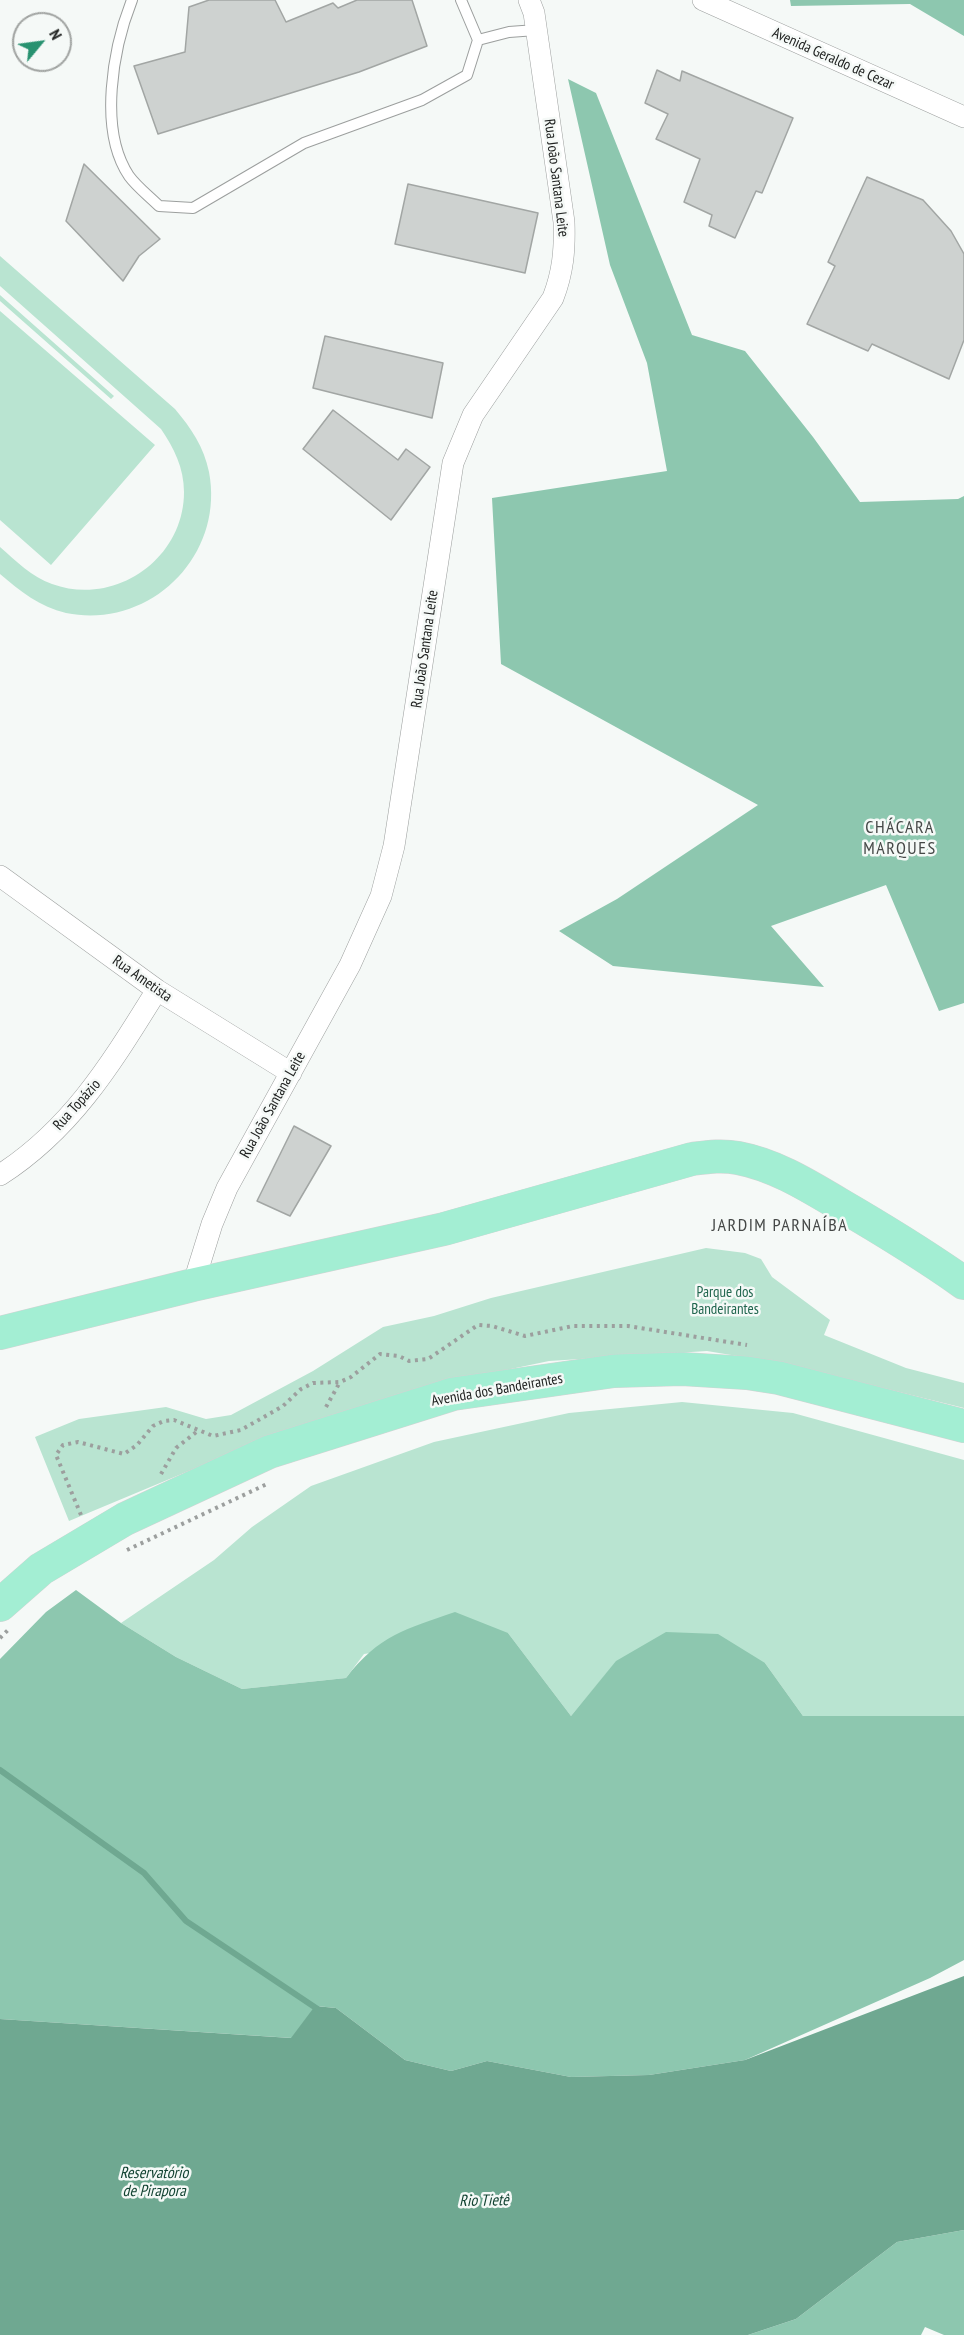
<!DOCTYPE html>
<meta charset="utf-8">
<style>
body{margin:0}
#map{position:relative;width:964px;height:2335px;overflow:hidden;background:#f5f9f7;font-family:"PT Sans Narrow",sans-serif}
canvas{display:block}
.north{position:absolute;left:12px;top:12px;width:60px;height:60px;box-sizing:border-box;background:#f5f9f7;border:2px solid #a0a3a1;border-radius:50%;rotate:61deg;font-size:16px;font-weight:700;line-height:24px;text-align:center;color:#202221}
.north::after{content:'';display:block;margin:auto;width:21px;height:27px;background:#289270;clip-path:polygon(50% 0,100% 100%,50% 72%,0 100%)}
</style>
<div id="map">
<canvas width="964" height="2335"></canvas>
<div class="north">N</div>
</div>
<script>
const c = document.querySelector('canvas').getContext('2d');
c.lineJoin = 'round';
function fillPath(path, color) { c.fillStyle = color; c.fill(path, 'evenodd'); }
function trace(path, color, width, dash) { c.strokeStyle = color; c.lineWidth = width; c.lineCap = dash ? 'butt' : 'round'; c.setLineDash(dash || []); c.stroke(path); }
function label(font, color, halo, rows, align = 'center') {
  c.font = font + ' "PT Sans Narrow",sans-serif'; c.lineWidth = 5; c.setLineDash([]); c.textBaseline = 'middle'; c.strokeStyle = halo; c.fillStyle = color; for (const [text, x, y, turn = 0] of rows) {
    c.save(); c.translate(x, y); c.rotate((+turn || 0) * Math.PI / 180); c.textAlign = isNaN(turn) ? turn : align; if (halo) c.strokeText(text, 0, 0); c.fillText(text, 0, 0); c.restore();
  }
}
fillPath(new Path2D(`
 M0,256L175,409C191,428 204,447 209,472C225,556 150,630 66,613C40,607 20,591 0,574V547C16,561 32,577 52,584C115,607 184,559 184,492C184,468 174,448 161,429L0,286Z
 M0,295L114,396L111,399L0,301Z
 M0,311L155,445L51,565L0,520Z
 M706,1248L745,1253L761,1259L772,1277L830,1320L824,1335L906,1368L964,1383V1408L785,1364L707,1351L549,1361L435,1385L263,1440L69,1521L35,1437L79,1419L166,1407L206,1419L231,1415L313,1371L383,1327L434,1316L491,1298Z
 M682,1402L793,1413L964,1460V1716H803L765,1663L616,1662L571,1716L508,1633L364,1654L346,1678L242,1689L176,1657L121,1623L214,1560L252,1527L311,1486L434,1442L569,1413Z`), '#b9e4d1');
fillPath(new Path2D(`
 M790,0H964V36L910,4L791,6Z
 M568,79L596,93L692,335L745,351L813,437L860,502L958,499L964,496V1003L939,1011L886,885L771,926L824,987L613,966L559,931L617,899L758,805L501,664L492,498L667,471L647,363L610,265Z
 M76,1590L121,1623L176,1657L242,1689L346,1678C379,1635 406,1629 455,1612L508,1633L571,1716L616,1661L666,1632L718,1634L765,1663L803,1716H964V1960L930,1978L745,2060L649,2075L571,2077L487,2061L451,2071L405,2060L336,2008L316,2006L292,2038L0,2019V1659L46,1612Z
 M964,2230V2335H944L925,2327L921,2335H748L796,2319L897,2242Z`), '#8dc7af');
fillPath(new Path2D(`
 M964,1976V2230L897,2242L796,2319L748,2335H0V2019L291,2038L315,2006L336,2008L405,2060L451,2071L487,2061L571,2077L649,2075L745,2060Z`), '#6fa891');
trace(new Path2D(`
 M0,1770L144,1873L186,1921L319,2010`), '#6fa891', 6);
const building = new Path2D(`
 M209,0H275L286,22L333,3L338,8L357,0H412L427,46L359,72L158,134L134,66L185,52L189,7Z
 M657,70L680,81L682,71L793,118L762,193L756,191L735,238L709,226L712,215L684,202L700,159L656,139L668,114L645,103Z
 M84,164L160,239L139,256L123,281L66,221Z
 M867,177L923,200L951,231L964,254V340L949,379L872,344L868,351L807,324L835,266L828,262Z
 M408,184L538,213L525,273L395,244Z
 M325,336L443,363L432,418L313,388Z
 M333,410L398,460L406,449L430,467L391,520L303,449Z
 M294,1126L331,1146L290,1216L257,1201Z`);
fillPath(building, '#ced2d0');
trace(building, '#a2a6a4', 1.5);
const lane = new Path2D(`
 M132,0C113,48 98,130 129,176C137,187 149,196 159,206L193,208L304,143L422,100L467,75L478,40L509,32L536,30
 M461,0L478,40`);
const street = new Path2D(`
 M703,0L964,117
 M0,876L157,990L291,1073
 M0,1175C73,1128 112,1062 157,990
 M193,1285L212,1224L227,1188L350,965L381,896L394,846L453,463L473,415L553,298C563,272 565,250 564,222L534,13L529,0`);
const primary = new Path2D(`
 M0,1333L193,1285L444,1229L692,1159C708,1157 722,1155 738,1158C775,1165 807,1185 839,1204C882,1229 923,1254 964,1283
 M0,1605L41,1569L125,1519L269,1452L453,1394L614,1371L682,1369L747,1373L779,1378L964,1426`);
trace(lane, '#9c9f9e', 12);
trace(street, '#9c9f9e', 22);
trace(primary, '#d2d3d3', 34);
trace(new Path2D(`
 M326,1407L340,1382
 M161,1474L176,1448L199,1430
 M81,1515L56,1455L63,1445L78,1442L124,1454L137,1445L153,1426L164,1421L174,1420L213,1436L241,1430L283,1406L301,1389L313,1383L340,1382L351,1377L380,1354L399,1356L409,1361L428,1359L478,1325L492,1326L525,1336L573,1326H628L747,1345
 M127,1550L267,1484
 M0,1638L8,1630`), '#9c9f9e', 4, [3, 4.5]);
trace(lane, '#fff', 10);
trace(street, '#fff', 21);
trace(primary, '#a3eed3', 33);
label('15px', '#202221', '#f5f9f7', [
 ["Avenida Geraldo de Cezar",833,59,24],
 ["Rua João Santana Leite",556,178,83],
 ["Rua João Santana Leite",425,649,-82],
 ["Rua Ametista",142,979,35],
 ["Rua Topázio",77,1105,-48],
 ["Rua João Santana Leite",273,1105,-61],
 ["Avenida dos Bandeirantes",497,1390,-10]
]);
label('15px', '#20664e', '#f5f9f7', [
 ["Parque dos",725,1293],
 ["Bandeirantes",725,1310]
]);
label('italic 16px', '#124332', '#f5f9f7', [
 ["Reservatório",154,2173],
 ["de Pirapora",154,2191],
 ["Rio Tietê",484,2201,-1]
]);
c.letterSpacing = '1.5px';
label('18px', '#454847', '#f5f9f7', [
 ["CHÁCARA",900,828],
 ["MARQUES",900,849],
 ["JARDIM PARNAÍBA",780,1226]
]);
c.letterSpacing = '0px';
</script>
